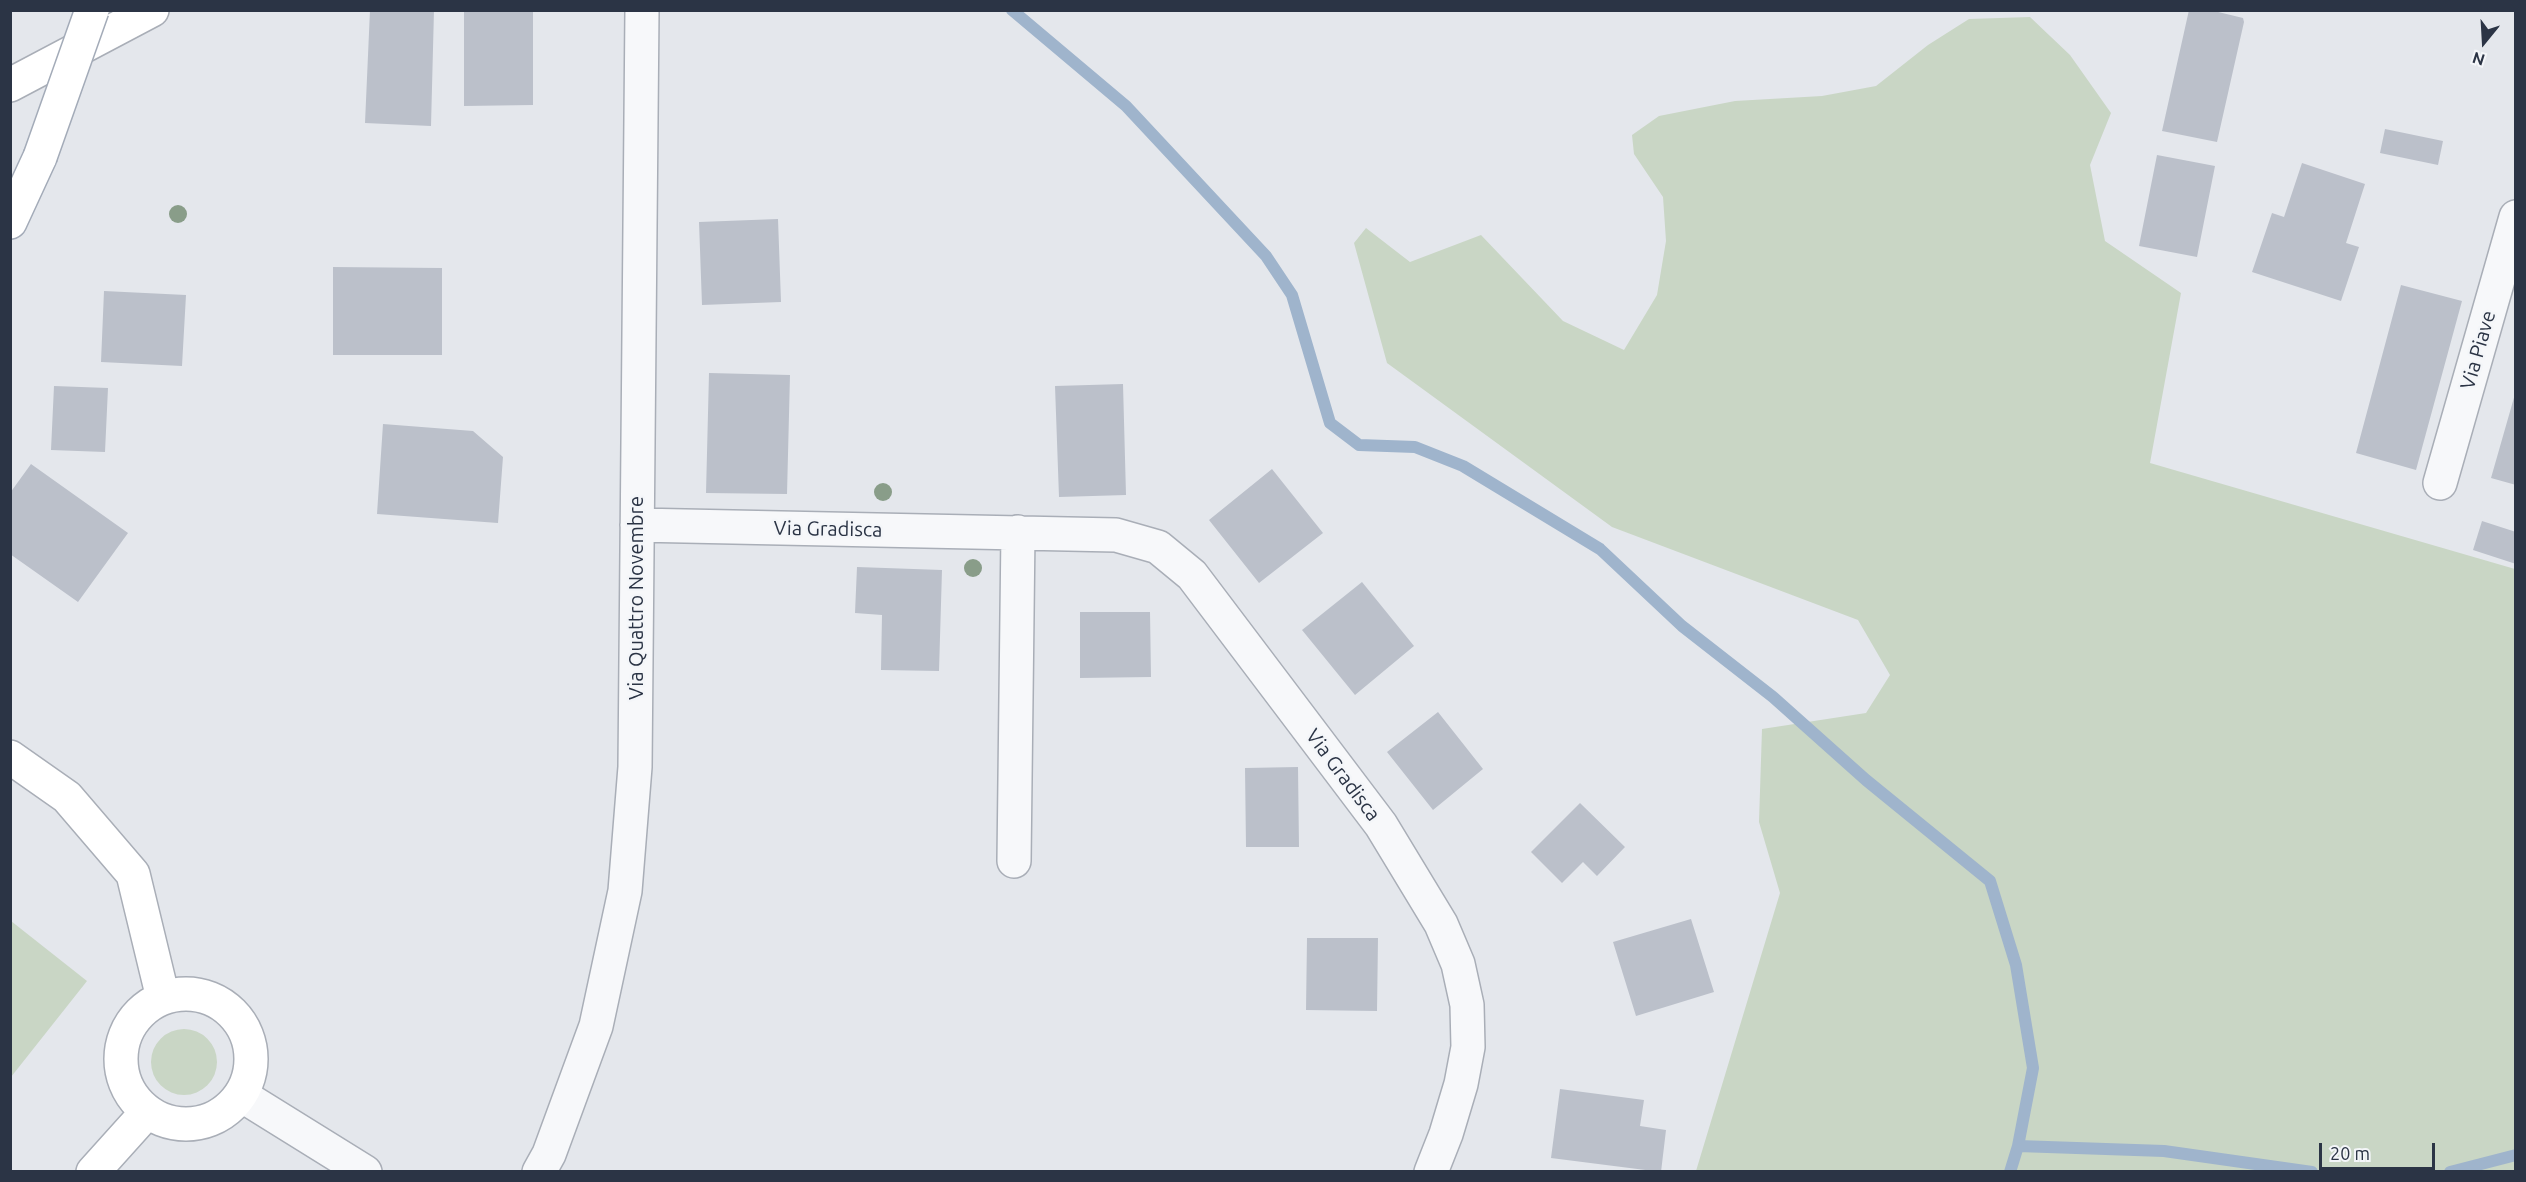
<!DOCTYPE html>
<style>
body{margin:0}
#map{position:relative;width:2526px;height:1182px;overflow:hidden;background:#e4e7ec;font-family:Ubuntu,sans-serif}
canvas{display:block}
.frame{position:absolute;inset:0;border:12px solid #2b3445;pointer-events:none}
.north{position:absolute;left:2454px;top:12px;width:60px;height:60px;-webkit-text-stroke:4px #f4f6f9;paint-order:stroke;rotate:198deg;font-size:16px;font-weight:700;line-height:24px;text-align:center;color:#2b3445}
.north::after{content:'';display:block;margin:auto;width:21px;height:27px;background:#2b3445;clip-path:polygon(50% 0,100% 100%,50% 72%,0 100%)}
.scale{position:absolute;left:2319px;top:1143px;width:116px;height:27px;box-sizing:border-box;border:3px solid #2b3445;border-top:0;padding-left:8px;font-size:18px;line-height:21px;white-space:nowrap;color:#2b3445;-webkit-text-stroke:4px #f4f6f9;paint-order:stroke}
</style>
<div id="map">
<canvas width="2526" height="1182"></canvas>
<div class="frame"></div>
<div class="north">N</div>
<div class="scale">20 m</div>
</div>
<script>
const c = document.querySelector('canvas').getContext('2d');
c.lineJoin = 'round';
function fillPath(path, color) { c.fillStyle = color; c.fill(path, 'evenodd'); }
function trace(path, color, width, dash) { c.strokeStyle = color; c.lineWidth = width; c.lineCap = dash ? 'butt' : 'round'; c.setLineDash(dash || []); c.stroke(path); }
function label(font, color, halo, rows, align = 'center') {
  c.font = font + ' Ubuntu,sans-serif'; c.lineWidth = 5; c.setLineDash([]); c.textBaseline = 'middle'; c.strokeStyle = halo; c.fillStyle = color; for (const [text, x, y, turn = 0] of rows) {
    c.save(); c.translate(x, y); c.rotate((+turn || 0) * Math.PI / 180); c.textAlign = isNaN(turn) ? turn : align; if (halo) c.strokeText(text, 0, 0); c.fillText(text, 0, 0); c.restore();
  }
}
fillPath(new Path2D(`
 M2030,17L2070,55L2111,113L2090,165L2105,241L2181,293L2150,463L2515,569V1171H1696L1780,893L1759,822L1762,729L1866,713L1890,675L1858,620L1612,527L1387,363L1354,243L1366,228L1410,262L1481,235L1563,321L1624,350L1657,295L1666,241L1663,197L1634,154L1632,135L1659,116L1735,101L1822,96L1876,86L1928,45L1969,19Z
 M11,921L87,981L11,1077Z
 M151 1062a33 33 0 1 1 66 0a33 33 0 1 1-66 0Z`), '#c9d6c5');
trace(new Path2D(`
 M1012,10L1126,106L1266,256L1292,295L1330,423L1359,445L1415,447L1463,466L1600,549L1682,626L1773,697L1866,780L1990,881L2016,965L2033,1068L2018,1146
 M2010,1172L2018,1146L2164,1151L2312,1172
 M2450,1172L2516,1155`), '#9fb4cc', 12);
fillPath(new Path2D(`
 M370,10H434L431,126L365,123Z
 M464,10H533V105L464,106Z
 M2189,10H2210L2243,18L2244,22L2217,142L2162,131Z
 M2385,129L2443,141L2438,165L2380,153Z
 M2157,155L2215,166L2197,257L2139,246Z
 M2302,163L2365,184L2346,243L2359,247L2341,301L2252,272L2272,213L2284,217Z
 M778,219L781,302L702,305L699,222Z
 M333,267L442,268V355H333Z
 M2401,285L2462,301L2416,470L2356,453Z
 M104,291L186,295L182,366L101,362Z
 M709,373L790,375L787,494L706,493Z
 M1123,384L1126,495L1059,497L1055,386Z
 M54,386L108,388L105,452L51,450Z
 M2515,394H2516V485L2491,478Z
 M383,424L473,431L503,457L498,523L377,514Z
 M31,464L128,533L78,602L10,554V493Z
 M1272,469L1323,533L1259,583L1209,520Z
 M2482,521L2516,532V564L2473,550Z
 M857,567L942,570L939,671L881,670L882,615L855,613Z
 M1362,582L1414,646L1355,695L1302,630Z
 M1080,612H1150L1151,677L1080,678Z
 M1438,712L1483,769L1433,810L1387,752Z
 M1298,767L1299,847H1246L1245,768Z
 M1580,803L1625,847L1597,876L1583,862L1562,883L1531,852Z
 M1691,919L1714,992L1636,1016L1613,942Z
 M1307,938H1378L1377,1011L1306,1010Z
 M1560,1089L1644,1100L1640,1126L1666,1130L1661,1172L1551,1158Z`), '#bbc0ca');
const street = new Path2D(`
 M2440,483L2516,217
 M637,525L1116,535L1158,547L1192,575L1381,825L1441,924L1458,964L1467,1005L1468,1047L1461,1084L1446,1134L1431,1172
 M1014,861L1018,532
 M241,1095L365,1172
 M539,1172L549,1154L596,1026L625,891L635,767L642,10`);
const secondary = new Path2D(`
 M10,85L152,10
 M10,757L67,797L133,874L163,998
 M121 1059a65 65 0 1 1 130 0a65 65 0 1 1-130 0Z
 M93,1172L147,1112`);
const primary = new Path2D(`
 M10,222L40,157`);
trace(street, '#a9aeb7', 36);
trace(secondary, '#a9aeb7', 36);
trace(primary, '#a3abb8', 36);
trace(street, '#f7f8fa', 33);
trace(secondary, '#fff', 33);
trace(primary, '#fff', 33);
const primaryBridge = new Path2D(`
 M40,157L92,10`);
trace(primaryBridge, '#a3abb8', 36, []);
trace(primaryBridge, '#fff', 33);
c.fillStyle = '#899d89';
for (const [x, y] of [
 [178,214],
 [883,492],
 [973,568]
]) { c.beginPath(); c.arc(x, y, 9, 0, 2 * Math.PI); c.fill(); }
label('20px', '#2b3445', '#f4f6f9', [
 ["Via Piave",2478,350,-74],
 ["Via Gradisca",828,529,1],
 ["Via Quattro Novembre",636,598,-90],
 ["Via Gradisca",1343,775,53]
]);
</script>
